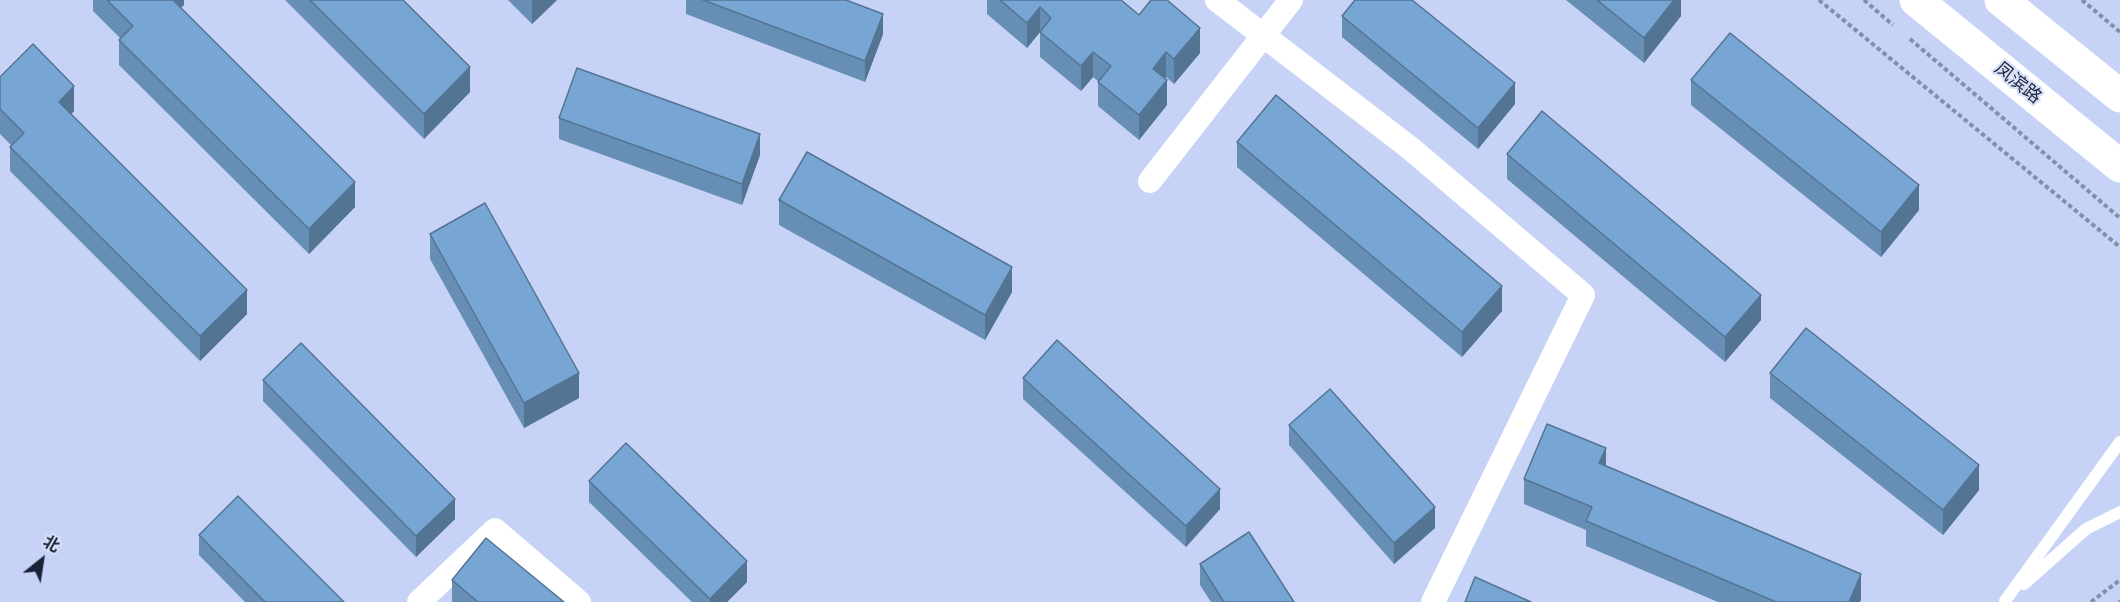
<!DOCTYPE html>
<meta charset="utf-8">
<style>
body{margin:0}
#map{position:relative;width:2120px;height:602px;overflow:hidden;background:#c6d3f6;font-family:"Alegreya Sans","Noto Sans SC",sans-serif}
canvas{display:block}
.north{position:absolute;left:12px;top:530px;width:60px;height:60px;-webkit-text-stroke:4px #d7e0f8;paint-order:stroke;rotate:30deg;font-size:16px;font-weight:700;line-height:24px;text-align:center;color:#1b2237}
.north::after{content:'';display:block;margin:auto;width:21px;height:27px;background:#1b2237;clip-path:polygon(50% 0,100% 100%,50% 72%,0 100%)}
</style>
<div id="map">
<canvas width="2120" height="602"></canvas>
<div class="north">北</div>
</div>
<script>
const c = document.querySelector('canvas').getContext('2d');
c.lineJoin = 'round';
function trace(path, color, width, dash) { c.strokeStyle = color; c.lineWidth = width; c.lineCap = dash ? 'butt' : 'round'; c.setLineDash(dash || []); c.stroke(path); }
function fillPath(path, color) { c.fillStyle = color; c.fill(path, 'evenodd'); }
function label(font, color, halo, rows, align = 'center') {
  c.font = font + ' "Alegreya Sans","Noto Sans SC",sans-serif'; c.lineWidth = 4.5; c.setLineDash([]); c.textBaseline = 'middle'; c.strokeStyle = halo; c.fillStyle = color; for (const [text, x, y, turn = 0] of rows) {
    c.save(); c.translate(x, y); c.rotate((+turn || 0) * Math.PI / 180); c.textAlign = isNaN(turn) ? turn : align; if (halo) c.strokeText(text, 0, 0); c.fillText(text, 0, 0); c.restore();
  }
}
trace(new Path2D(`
 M1819,0L2120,247
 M1864,0L1893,25
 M2082,0L2120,32
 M1910,39L2120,218
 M2091,602L2120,580
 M2119,602L2120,601`), '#848eac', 4, [4.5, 3]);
trace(new Path2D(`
 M2024,584L2086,529L2120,512
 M2005,601L2120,442`), '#fff', 12);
trace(new Path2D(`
 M1217,0L1410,148L1583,295L1433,602
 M1150,181L1291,0
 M419,602L495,530L579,602`), '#fff', 24);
trace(new Path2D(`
 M1916,0L2120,166
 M2001,0L2120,96`), '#fff', 33);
fillPath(new Path2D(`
 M93,0H184V5L180,8L355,207L309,254L119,65V40L120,38L93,11Z
 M285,0H403L470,92L424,139Z
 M508,0H557L532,24Z
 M686,0H846L883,34L865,82L686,14Z
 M987,0H1121L1139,15L1200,53L1174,84L1166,77L1165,79L1167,105L1139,140L1098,106V81L1093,77L1081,91L1040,57V32L1027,48L987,14Z
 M1566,0H1681V16L1644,63Z
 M1342,16L1515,104L1478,149L1342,37Z
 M0,77L74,111L71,115L247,314L200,361L10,171V147L11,145L0,134Z
 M1691,80L1919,210L1881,257L1691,105Z
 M559,118L760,155L742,205L559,139Z
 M1237,142L1502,311L1462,357L1237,167Z
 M1507,154L1761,320L1725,362L1507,179Z
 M779,200L1012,292L985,340L779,225Z
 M430,234L579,398L524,428L430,259Z
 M1770,373L1979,490L1943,535L1770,398Z
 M1023,378L1220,509L1186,547L1023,399Z
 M263,380L455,519L416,557L263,401Z
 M1289,425L1435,528L1394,564L1289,445Z
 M1606,466L1861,599L1860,602H1718L1586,546V530L1524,504V479Z
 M589,481L747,582L727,602H692L589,502Z
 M199,535L344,602H245L199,555Z
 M1200,564L1294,602H1211L1200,585Z
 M452,580L564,602H452Z`), '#678fb6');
fillPath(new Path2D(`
 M168,0H184V5L168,20Z
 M532,0H557L532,24Z
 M1674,0H1681V16L1644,63V38Z
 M1040,7V32L1027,48V23Z
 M883,14V34L865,82V61Z
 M1200,28V53L1174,84V59Z
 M1093,52V77L1081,91V66Z
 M1166,52V77L1153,94V69Z
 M470,67V92L424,139V114Z
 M1167,80V105L1139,140V115Z
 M1515,83V104L1478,149V128Z
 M74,86V111L59,127V102Z
 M760,134V155L742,205V184Z
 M355,182V207L309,254V229Z
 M1919,185V210L1881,257V232Z
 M1012,267V292L985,340V315Z
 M1502,286V311L1462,357V332Z
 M247,290V314L200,361V336Z
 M1761,295V320L1725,362V337Z
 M579,373V398L524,428V403Z
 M1606,448V473L1599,463Z
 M1979,465V490L1943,535V510Z
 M1220,489V509L1186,547V526Z
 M455,499V519L416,557V536Z
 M1435,507V528L1394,564V543Z
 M747,561V582L727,602H710V599Z
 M1861,574V599L1860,602H1849Z`), '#547494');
const building = new Path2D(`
 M107,0H173L355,182L309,229L119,40L133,26Z
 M310,0H403L470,67L424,114Z
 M703,0H846L883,14L865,61Z
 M1000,0H1121L1139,15L1151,0H1167L1200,28L1174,59L1166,52L1153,69L1167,80L1139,115L1098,82L1111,66L1093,52L1081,66L1040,32L1051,18L1040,7L1027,23Z
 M1355,0H1412L1515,83L1478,128L1342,16Z
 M1597,0H1674L1644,38Z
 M1730,33L1919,185L1881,232L1691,80Z
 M33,44L74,86L59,102L247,290L200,336L10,147L24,133L0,109V77Z
 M577,68L760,134L742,184L559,118Z
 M1276,95L1502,286L1462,332L1237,142Z
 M1542,111L1761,295L1725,337L1507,154Z
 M807,152L1012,267L985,315L779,200Z
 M485,203L579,373L524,403L430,234Z
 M1806,328L1979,465L1943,510L1770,373Z
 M1057,340L1220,489L1186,526L1023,378Z
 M301,343L455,499L416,536L263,380Z
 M1330,389L1435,507L1394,543L1289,425Z
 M1547,424L1606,448L1599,463L1861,574L1849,602H1776L1586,521L1592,507L1524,479Z
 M626,443L747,561L710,599L589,481Z
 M238,496L344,602H265L199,535Z
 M1249,532L1294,602H1224L1200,564Z
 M486,538L564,602H478L452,580Z
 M1475,577L1531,602H1465Z`);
fillPath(building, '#78a6d4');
trace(building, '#547494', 1.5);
label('18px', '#1b2237', '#d7e0f8', [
 ["凤滨路",2018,83,39]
]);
</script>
